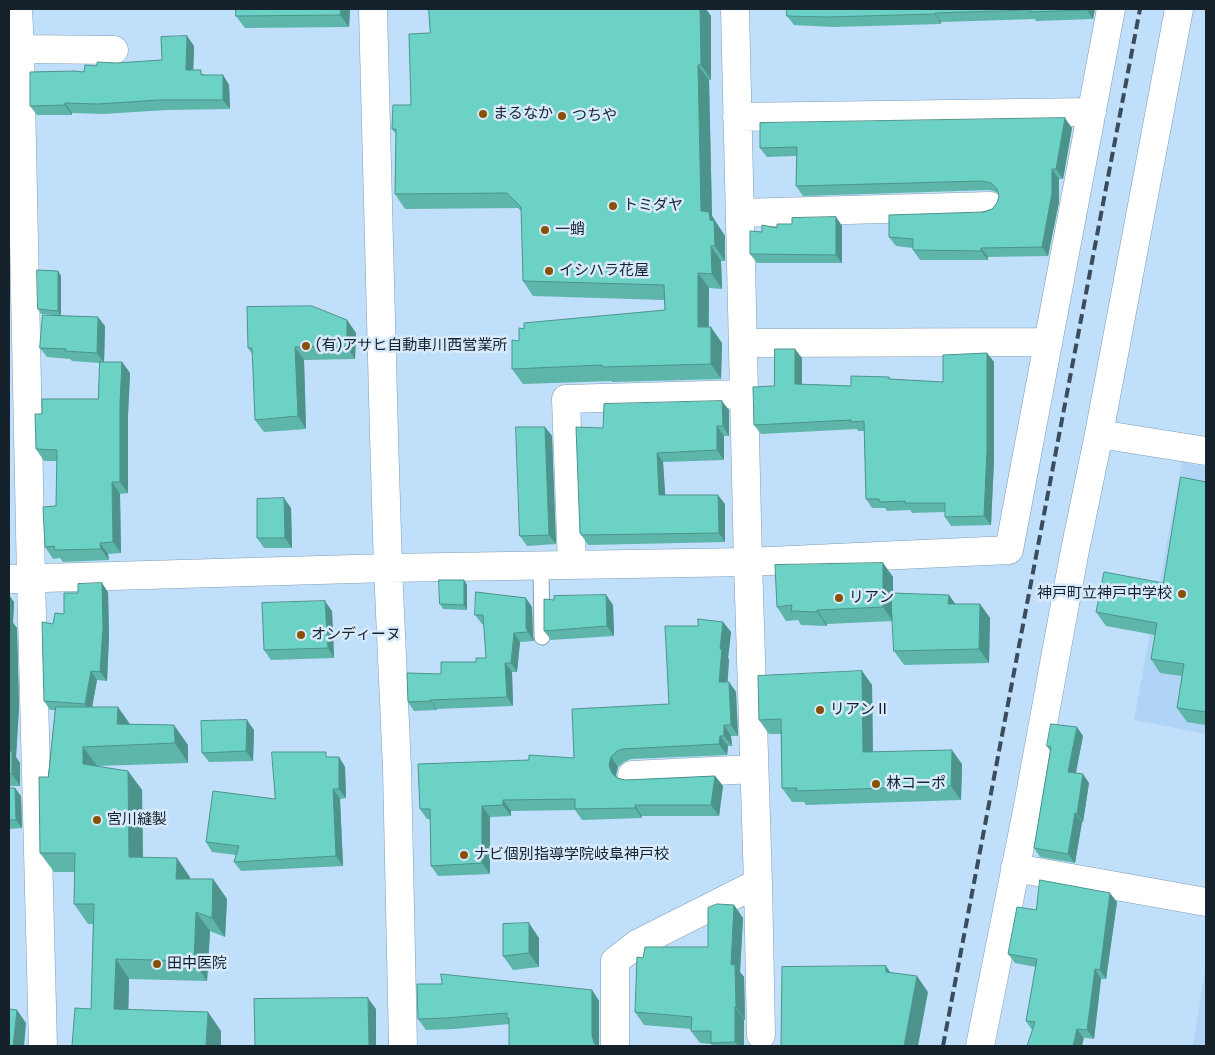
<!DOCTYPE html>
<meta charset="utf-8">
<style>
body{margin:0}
#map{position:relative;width:1215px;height:1055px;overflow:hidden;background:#bfdffa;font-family:"DM Sans",sans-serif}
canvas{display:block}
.frame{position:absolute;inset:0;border:10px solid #15212b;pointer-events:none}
</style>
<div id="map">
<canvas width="1215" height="1055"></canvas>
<div class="frame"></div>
</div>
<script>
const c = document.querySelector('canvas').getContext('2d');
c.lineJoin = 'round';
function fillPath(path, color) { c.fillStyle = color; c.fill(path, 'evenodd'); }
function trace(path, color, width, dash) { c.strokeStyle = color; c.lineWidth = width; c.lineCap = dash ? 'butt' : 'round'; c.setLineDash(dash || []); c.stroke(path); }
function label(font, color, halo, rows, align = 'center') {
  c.font = font + ' "DM Sans","Noto Sans JP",sans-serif'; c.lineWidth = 5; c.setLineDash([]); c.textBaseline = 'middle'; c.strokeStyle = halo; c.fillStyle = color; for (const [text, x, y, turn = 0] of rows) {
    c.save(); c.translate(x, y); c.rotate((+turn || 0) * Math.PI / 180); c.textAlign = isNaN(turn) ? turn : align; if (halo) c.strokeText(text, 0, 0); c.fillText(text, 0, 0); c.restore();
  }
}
fillPath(new Path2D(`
 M1182,462L1206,467V734L1134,720Z
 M1206,963V1046H1193Z`), '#afd4f5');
const lane = new Path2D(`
 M541,566L542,637`);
const street = new Path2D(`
 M18,9L20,49L31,578L43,1046
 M373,9L384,436L388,568L397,768L403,1046
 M20,49L114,50
 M737,117L1092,112
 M740,213L990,206
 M743,343L1048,342
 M1099,434L1206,451
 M572,565L566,399L744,394
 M9,579L388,568L748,562L1009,550L1111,9
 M632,775L754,769
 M1015,868L1206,902
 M758,883L761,1035
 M615,1046V961L637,944L758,883L748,562L735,9
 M980,1046L1027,811L1074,555L1099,434L1179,9`);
trace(lane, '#7f9db7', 17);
trace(street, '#7f9db7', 29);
trace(lane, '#fff', 15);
trace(street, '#fff', 28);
trace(new Path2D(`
 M943,1046L1140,9`), '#3c4c5a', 4, [10, 5]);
fillPath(new Path2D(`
 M350,9L349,27L245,28L236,16Z
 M429,9H706L711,16V80H709L712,216L725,236V261H721L722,289L709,288V327L722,343L721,379L612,382V381L523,384L512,369L519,341L524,329L665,310L664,300L533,296L523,281L522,212L518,208L405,209L395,194L396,134L392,129L411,105L430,33Z
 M1095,9L1093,19L1036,21L1035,19L941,22V24L833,27L794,25L787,16Z
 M187,36L194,46L193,70L205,75H223L229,85L230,109L167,110L103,114L72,113V115H37L30,106L84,72L97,66L116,63L162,60Z
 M1072,128L1063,179H1059V202L1048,256L988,257V260H920L913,250V248L896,246L889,237L992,209L997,203L999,196L998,193L990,190L803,196L796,186V156L767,157L760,148Z
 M836,217L842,226V263H757L750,254L762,232L792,224Z
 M58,271L61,276V316L105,326L104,362H122L130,373L128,415V493L120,494L121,553L108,554L109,560L63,562L60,558L53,559L45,547L56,506L57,461H44L36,449L42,414L98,399L100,363L72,361L70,359L47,357L40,348L53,315L41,314L38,309Z
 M347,320L356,333L355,359L304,360L306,429L264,432L255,420L253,355L248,348Z
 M987,353L994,362V460L991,525L951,526L945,517V512L912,513L910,510L887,511L885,508H872L866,499L864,431H858L857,429L761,434L754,425L774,386L802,358V384L851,386L889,377L890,379L943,382Z
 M729,410V436H724V460L663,462L665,495L725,504V542L588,545L580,533L603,428Z
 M545,427L552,436L556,544L527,546L520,536Z
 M1206,482V725L1187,722L1177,708L1182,676L1160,673L1151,659L1155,635L1106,626L1096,612L1163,583Z
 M291,508L292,548H264L257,538Z
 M883,563L893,577V593L955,604H980L990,618L989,663L904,665L894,651L893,621L827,624V626L801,625L798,620L786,621L777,607Z
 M464,580L467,585V610L443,609L440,604Z
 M108,592L109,636L107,681L97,680L92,707H118L130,724L188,745V763L97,766L128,771L142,790L143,857L190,877V879H213L227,899L225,937L210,931L207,981L129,979L128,1009L221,1031L91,1009L93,924H88L74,904L75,872H54L40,853L55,710H50L44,701L53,624L64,614L78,593Z
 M9,595L14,602L13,623L17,628L19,707L16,757L20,763V786H9Z
 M606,595L613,605L614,636L551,640L544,631L554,600Z
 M532,607L533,637L534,641L520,642L517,672H512L513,706L437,709V710L414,711L408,702L476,662L486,658L484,624H482L475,615Z
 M332,611L334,658L271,660L264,650Z
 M723,622L731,632L728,658L729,659L727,682H729L736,692L738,736H731L732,746H728L727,755L631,759L624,762L618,767L616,775L617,778L625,780L715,776L723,786L719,816H642V818L582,820L575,810L511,811V816L490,817V874L438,876L431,866L430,819H427L420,809L574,758L669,704L698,626Z
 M862,671L872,685L873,752L962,764L961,800L806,805L804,802H792L782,788L781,734H769L759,720Z
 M254,730L253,761L209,762L202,753Z
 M1083,736L1076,773L1089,783L1083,822H1082L1075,863L1040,857L1034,848L1050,751L1047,746Z
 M329,757H339L345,767L346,798L340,799L343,866L241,871L234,862L236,855L212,852L206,842L275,799Z
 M9,788L21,796L22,828L9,829Z
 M1117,902L1106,979H1101L1094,1039L1032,1030L1026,1021L1036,967L1015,963L1008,954L1036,910Z
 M734,905L743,918L740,972L744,977L745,1020H744V1046H713L711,1044L700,1043L691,1031V1029L644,1025L635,1012L643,958L708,947Z
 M539,938V967L513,970L503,956Z
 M592,990L599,1001V1046L509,1024L454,1029L426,1030L418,1019Z`), '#5eb5aa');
fillPath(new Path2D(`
 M341,9H350L349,27L340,15Z
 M700,9H706L711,16V80L701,65Z
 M1087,9H1095L1093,19L1087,10Z
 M935,13L941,22V24L935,14Z
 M187,36L194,46L193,79L186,70Z
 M698,65L709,80L712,216L725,236V261L715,246L701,211Z
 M223,75L229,85L230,109L223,100Z
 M65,103L72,113V115L65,105Z
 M1065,118L1072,128L1063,179L1056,169Z
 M1052,169L1059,179V202L1048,256L1042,247Z
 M836,217L842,226V263L836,255Z
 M711,246L721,261L722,289L712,274Z
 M981,248L988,257V260L981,251Z
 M58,271L61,276V316L58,311Z
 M698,273L709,288L708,343L698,327Z
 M98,317L105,326L104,363L97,353Z
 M347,320L356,333L355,359L347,346Z
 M711,327L722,343L721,379L711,364Z
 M295,347L304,360L306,429L298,416Z
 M795,349L802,358V393L795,384Z
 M987,353L994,362V460L991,525L984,516Z
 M122,362L130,373L128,415V493L120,482V403Z
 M722,401L729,410V436L723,426Z
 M717,426L724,436V460L717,450Z
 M545,427L552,436L556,544L549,535Z
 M657,453L663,462L666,505L659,495Z
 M112,482L120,494L121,553L113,542Z
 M718,495L725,504V542L719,533Z
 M284,498L291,508L292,548L285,538Z
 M100,543L108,554L109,560L101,549Z
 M883,563L893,577V621L883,607Z
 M464,580L467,585V610L464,605Z
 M102,583L108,592L109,636L107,681L100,672Z
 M9,595L14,602L13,623L17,628L19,707L16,757L20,763V786L12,774L9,753Z
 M606,595L613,605L614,636L607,626Z
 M949,595L959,609L948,604Z
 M526,598L532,607L533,637L534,641L528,632L526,628Z
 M325,601L332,611L334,658L328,648Z
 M980,604L990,618L989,663L979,649Z
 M817,610L827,624V626L817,612Z
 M723,622L731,632L728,658L729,659L727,693L719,682L720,649Z
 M514,633L520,642L517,672L511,663Z
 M505,663L512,672L513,706L507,697Z
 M91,671L97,680L91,713L85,704Z
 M862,671L872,685L873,766L863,752Z
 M729,682L736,692L738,736L731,725Z
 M430,700L437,709V710L430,701Z
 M118,707L131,726L117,724Z
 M247,720L254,730L253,761L246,751Z
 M174,725L188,745V763L175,743Z
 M724,725L731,736L732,746L724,736Z
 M1077,727L1083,736L1074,781L1068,772Z
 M720,736L728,746L727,755L719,744Z
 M83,747L97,766L83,764Z
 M952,750L962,764L961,800L951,786Z
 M339,757L345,767L346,798L339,789Z
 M611,757L618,767L616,775L619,784L612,773L609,765Z
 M128,771L142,790L143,876L129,857Z
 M1083,774L1089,783L1083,822L1077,814Z
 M715,776L723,786L719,816L711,805Z
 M15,788L21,796L22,828L16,820Z
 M333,789L340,799L343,866L336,856Z
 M503,800L511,811V816L503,805Z
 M635,805L642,816V818L635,808Z
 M482,806L490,817V874L482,863Z
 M1075,813L1082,822L1075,863L1068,854Z
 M177,858L190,877V899L176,879Z
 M213,879L227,899L225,937L212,918Z
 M1110,893L1117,902L1106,979L1100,970Z
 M734,905L743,918L740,972L744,977L745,1020L736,1007L731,965Z
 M196,912L210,931L207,981L194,961Z
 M529,923L539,938V967L529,953Z
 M116,959L129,979L128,1029L114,1009Z
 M886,966L897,982L886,972Z
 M1095,969L1101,979L1094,1039L1087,1030Z
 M917,976L928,992L918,1046H904Z
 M592,990L599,1001V1046H596L594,1043L592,1035Z
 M368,998L376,1009V1046H369Z
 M735,1007L744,1020V1046H738L735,1042Z
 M17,1010L26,1023L24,1046H13Z
 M208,1012L221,1031V1046H206Z
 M1077,1029L1084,1038L1082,1046H1073Z`), '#4c938b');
const building = new Path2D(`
 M236,9H341L340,15L236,16Z
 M429,9H700L701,65H698L701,211L709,212L710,220L714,221L715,246H711L712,274L698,273V327H711V364L602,367V365L512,369V340L519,341V328L524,329V323L665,310L664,285L523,281L521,207L507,193L395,194L396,129H392L393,105H411L409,34L430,33Z
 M787,9H1087V10L1030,12V10L935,13V14L826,17L787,16Z
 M187,36L186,70H201V75H223V100H160L97,104L65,103V105L30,106V72L75,71L84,72L85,65L97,66V62L116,63L162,60L161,37Z
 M1065,118L1056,169H1052V193L1042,247L981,248V251L913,250V239L889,237V215L984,212L992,209L997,203L999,196L997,189L991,183L983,181L796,186L797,147L760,148V123Z
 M836,217V255L750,254V231L762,232V225L777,228V224H792V218Z
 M37,270L58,271V311L38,309Z
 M312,306L347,320V346L295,347L298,416L255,420L252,348H248L247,307Z
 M43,315L98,317L97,353L65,351L66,349L40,348Z
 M775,349H795V384L851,386V376L889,377V379L943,382V355L987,353V450L984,516L945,517V503H905V501L880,502L879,499H866L864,421L851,422V420L754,425L753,387L774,386Z
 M100,362H122L120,403V482H112L113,542L100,543L101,549L55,550L54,546L45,547L43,507L56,506L57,450L36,449L35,414H42V399H98Z
 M722,401L723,426H717V450L657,453L659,495H718L719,533L581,535V533H580L576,427L603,428L604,404Z
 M516,427H545L549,535L520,536Z
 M1181,477L1206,482V712L1177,708L1184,664L1151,659L1157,623L1096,612L1104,572L1163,583Z
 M284,498L285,538H257V499Z
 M883,563V607L817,610V612L791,611L792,605L777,607L775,565Z
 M439,580H464V605L440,604Z
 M102,583L103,628L100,672L91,671L85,704L44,701L42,622L53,624L55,613L64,614V593H78V584Z
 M476,592L526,598V628L528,632L514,633L511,663H505L507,697L430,700V701L408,702L407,673L441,674V662H476V658H486L483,615H475Z
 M891,593L949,595L948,604H980L979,649L894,651Z
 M606,595L607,626L544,631V599L554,600V596Z
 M325,601L328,648L264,650L262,603Z
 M698,619L723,622L720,649H722L719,682H729L731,725H724V736H720L719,744L623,749L617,751L611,757L609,765L612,773L617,778L625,780L715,776L711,805H635V808L575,809V799L503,800V805L482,806V863L431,866L430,809H420L418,764L529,760V755L574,758L572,709L669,704L665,626H698Z
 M9,637L10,695L9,720Z
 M862,671L863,752L952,750L951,786L796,791L797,788H782L781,719L759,720L758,676Z
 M56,707H118L117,724L174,725L175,743L83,747V764L128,771L129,857L177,858L176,879H213L212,918L196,912L194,961L116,959L114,1009L208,1012L206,1046H72L75,1008L91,1009L94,904H74L75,853H40L39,777H48Z
 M247,720L246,751L202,753L201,721Z
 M1051,724L1077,727L1068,772L1083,774L1077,814L1075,813L1068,854L1034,848L1051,747L1047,746Z
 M9,751H12V774H9Z
 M272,752H326V757H339V789H333L336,856L234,862L239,846L206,842L213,791L275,799Z
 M9,788H15L16,820H9Z
 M1040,880L1110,893L1100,970L1095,969L1087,1030L1077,1029L1073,1046H1027L1035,1022L1026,1021L1037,959L1008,954L1017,907L1036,910Z
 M717,904L734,905L731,965L735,964L736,1007H735V1042L711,1043V1031H691L692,1017L635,1012L637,957L643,958L645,947H708V908Z
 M529,923V953L503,956V924Z
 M886,966V972L917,976L904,1046H781L782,967Z
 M441,974L592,990V1035L594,1043L596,1045V1046H509V1018H507V1013L446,1018L418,1019L417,984H442Z
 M368,998L369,1046H255L254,999Z
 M9,1009L17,1010L13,1046H9Z`);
fillPath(building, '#6dd2c6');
trace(building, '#4c938b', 1);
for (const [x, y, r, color] of [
 [483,114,5,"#885002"],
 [562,116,5,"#885002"],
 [613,206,5,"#885002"],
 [545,230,5,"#885002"],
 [549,271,5,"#885002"],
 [306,346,5,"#885002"],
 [1182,594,5,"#885002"],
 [839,598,5,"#885002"],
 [301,635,5,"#885002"],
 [820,710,5,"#885002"],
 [876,784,5,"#885002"],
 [97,820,5,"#885002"],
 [464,855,5,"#885002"],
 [157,964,5,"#885002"]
]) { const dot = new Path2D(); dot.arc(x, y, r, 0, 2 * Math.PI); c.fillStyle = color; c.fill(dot); trace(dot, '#d7eafb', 2); }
label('15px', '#15212b', '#d7eafb', [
 ["まるなか",493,114],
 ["つちや",572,116],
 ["トミダヤ",623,206],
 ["一蛸",555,230],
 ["イシハラ花屋",559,271],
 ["(有)アサヒ自動車川西営業所",316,346],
 ["神戸町立神戸中学校",1172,594,"right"],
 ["リアン",849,598],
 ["オンディーヌ",311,635],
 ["リアンⅡ",830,710],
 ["林コーポ",886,784],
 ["宮川縫製",107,820],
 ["ナビ個別指導学院岐阜神戸校",474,855],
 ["田中医院",167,964]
], 'left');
</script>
